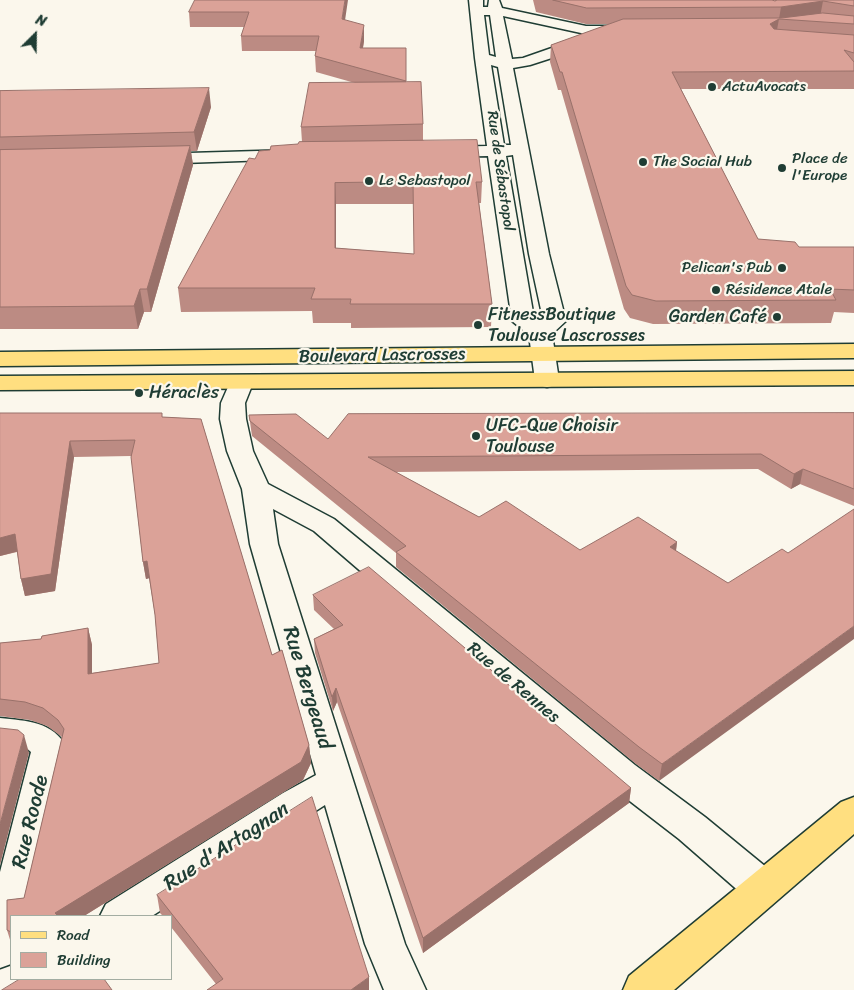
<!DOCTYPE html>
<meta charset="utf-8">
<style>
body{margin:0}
#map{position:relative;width:854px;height:990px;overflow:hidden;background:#fbf7ec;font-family:Sriracha,sans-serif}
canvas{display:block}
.legend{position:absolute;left:10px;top:915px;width:162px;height:65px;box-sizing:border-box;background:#fbf7ec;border:1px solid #a3ada2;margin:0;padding:6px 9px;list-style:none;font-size:15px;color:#1f3d34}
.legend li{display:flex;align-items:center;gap:10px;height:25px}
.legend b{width:25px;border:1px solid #a3ada2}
.north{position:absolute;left:10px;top:10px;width:50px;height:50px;-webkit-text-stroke:4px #fbf7ec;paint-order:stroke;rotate:23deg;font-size:14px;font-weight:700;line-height:20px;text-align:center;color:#1f3d34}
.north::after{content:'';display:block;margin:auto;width:18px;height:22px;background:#1f3d34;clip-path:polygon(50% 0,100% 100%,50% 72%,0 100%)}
</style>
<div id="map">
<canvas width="854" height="990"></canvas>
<ul class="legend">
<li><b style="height:6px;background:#ffdf80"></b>Road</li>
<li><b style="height:14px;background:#dba298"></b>Building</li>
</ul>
<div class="north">N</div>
</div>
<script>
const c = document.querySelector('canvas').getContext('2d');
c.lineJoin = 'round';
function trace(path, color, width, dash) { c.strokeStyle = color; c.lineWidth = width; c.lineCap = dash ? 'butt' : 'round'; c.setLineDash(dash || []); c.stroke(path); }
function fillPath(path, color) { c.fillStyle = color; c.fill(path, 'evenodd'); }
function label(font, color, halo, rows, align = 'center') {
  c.font = font + ' Sriracha,sans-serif'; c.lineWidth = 4.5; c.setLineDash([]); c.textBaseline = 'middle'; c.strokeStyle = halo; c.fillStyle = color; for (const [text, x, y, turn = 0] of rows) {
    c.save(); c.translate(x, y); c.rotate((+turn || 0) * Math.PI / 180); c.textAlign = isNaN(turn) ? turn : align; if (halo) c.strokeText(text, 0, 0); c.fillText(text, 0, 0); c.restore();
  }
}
const minor = new Path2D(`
 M469,0H483V7H488L489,0H499L502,8L586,26H631L638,30L631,34H601L600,39L592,45L530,65L513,68L549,254L566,321L552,334L559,380L556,385L547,387L538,385L535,380L529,335L512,321L488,156L441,157L435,156L432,152L435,148L441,147L487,146L475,58ZM484,15H490L496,57L489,55ZM503,16L581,33L586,36L523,58L512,59ZM491,65L498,67L511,145H504ZM513,155L529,254L543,319L540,322L534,318L506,156Z
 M293,150L299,151L302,155L299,159L154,164L148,163L145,159L148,155L154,154Z
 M241,376L250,378L253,383L245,403L246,419L253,451L268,484L334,519L635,765L705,817L777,876L782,888L777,900L763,905L749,900L679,839L609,785L314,531L273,509L278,544L405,944L426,990H384L365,944L325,805L152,916H100L106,904L283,793L316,775L250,544L242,489L227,451L220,419L221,403L232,378Z
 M0,718C27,721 53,721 67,748L28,916H11V964L0,968V872L31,752L24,746L0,744Z`);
const major = new Path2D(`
 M854,344V358L0,366V352Z
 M854,371V385L0,390V376Z
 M854,797V834L674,990H623L629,976L841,802Z`);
trace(minor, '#1f3d34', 3);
trace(major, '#1f3d34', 3);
fillPath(minor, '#fbf7ec');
fillPath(major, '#ffdf80');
fillPath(new Path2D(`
 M195,0L345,20L364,41L363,48H406V82L423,124V140L482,182L481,203H479L492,304L491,327L351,328V323H313L312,311L181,312L178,288L255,159L270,150L298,144L302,142L301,127L355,83L316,72L315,56L316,51H242L241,36L244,27H190L189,12ZM336,204H414V254L336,248Z
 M533,0H772L775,1L774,0H854V89H681L758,239L799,247H854V313L834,312L831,323L653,324L630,318L624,309L561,90H558L550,62L551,45L610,24H586L536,12Z
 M0,91L211,107L197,151H191L193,165L151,312H144L138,329H0Z
 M0,413H162V417L201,419L272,655L282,650L309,745L311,763L303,780L84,916H11V943L7,930V900L24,898L62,737L47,726L30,720L0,716V643L41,639L42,636L88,628L92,645V673L159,663L155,615L149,578L146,579L143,562L131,456L74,457L55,591L25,596L21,579L17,552L0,556Z
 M854,413V506L800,484L791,489L758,469L396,472L479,517L580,550L677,542L676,551L728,583L659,781L636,764L396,567V553L252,436L249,415L328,439Z
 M313,595L631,788L629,803L423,953L337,702L333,711L315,653L314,639L334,629L314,610Z
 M157,895L369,990L216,984L171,927V916H163L160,913Z`), '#bc8b83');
fillPath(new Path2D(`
 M345,0H348L343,34L342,19Z
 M823,1L820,17L779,19L776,35L770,24L779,19L781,7Z
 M364,25V41L360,64V48Z
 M209,88L211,107L197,151L194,132Z
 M190,146L193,165L151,312L147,289Z
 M335,183L336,204V271L335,248Z
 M140,289L144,312L138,329L134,306Z
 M70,441L74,457L55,591L25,596L21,579Z
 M803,469L800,484L791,489L794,474Z
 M15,534L19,551L0,556V538Z
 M677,542L675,558L670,547Z
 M147,561L150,578L146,579L143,562Z
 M854,626V639L659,781L662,764Z
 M88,628L92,645V691L88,674Z
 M336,688L337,702L333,711L332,697Z
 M24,735L29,753L0,865V824Z
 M309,745L311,763L303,780L84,916H56L55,913Z
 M631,788L629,803L423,953V938Z
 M369,977V990H351Z`), '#99716a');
const building = new Path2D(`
 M195,0H345L342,19L364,25L360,48H406V81L315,56L319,36H241L249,12H189Z
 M553,0H772L775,1L777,0H854V6L823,1L781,7L587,8Z
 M823,13L854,16V24L779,19L770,24L774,29L854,35V53L844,50L854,62V71L672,72L758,239L795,242L799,247H854V290L830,289L836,300L656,301L632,295L626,286L562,72H560L551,45L623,19L781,18Z
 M421,82L423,124L301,127L309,83Z
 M209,88L194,132L0,137V91Z
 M477,140L482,182H476L492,304H350L351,299H311L315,288H178L249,158L255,159L259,151L270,150L271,146L298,144L299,142ZM413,182L414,254L335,248V183Z
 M190,146L147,289H140L134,306L0,307V150Z
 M0,413H162V417L201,419L272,655L282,650L309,745L301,762L55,913L58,916H11V932L7,930V900L24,898L64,729L58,720L43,708L25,702L0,699V643L41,639L42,636L88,628V674L159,663L155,615L147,561L143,562L131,457L135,440L70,441L51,574L21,579L15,534L0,538Z
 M854,413V489L803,469L794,474L761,454L368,457L479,517L506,501L580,550L638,517L677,542L670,547L728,583L782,549L788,553L854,509V626L662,764L639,747L396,552L406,546L250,421L249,415L296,414L328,439L348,414Z
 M369,567L631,788L423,938L336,688L332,697L314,639L343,625L313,595Z
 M0,728L18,730L24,735L0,824Z
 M312,797L369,977L351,990H207L223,979L157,895Z
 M20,979H104L112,990H2Z`);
fillPath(building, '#dba298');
trace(building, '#99716a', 1);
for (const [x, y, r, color] of [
 [712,87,5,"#1f3d34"],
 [643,162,5,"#1f3d34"],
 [782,168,5,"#1f3d34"],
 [369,181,5,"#1f3d34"],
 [782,268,5,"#1f3d34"],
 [716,290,5,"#1f3d34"],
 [777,317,5,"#1f3d34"],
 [478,325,5,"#1f3d34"],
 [139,393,5,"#1f3d34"],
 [476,436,5,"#1f3d34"]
]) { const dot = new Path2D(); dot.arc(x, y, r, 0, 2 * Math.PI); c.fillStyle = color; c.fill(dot); trace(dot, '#fbf7ec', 2); }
label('15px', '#1f3d34', '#fbf7ec', [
 ["ActuAvocats",722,87],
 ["Place de",792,159],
 ["l'Europe",792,176],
 ["The Social Hub",653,162],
 ["Le Sebastopol",379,181],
 ["Pelican's Pub",772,268,"right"],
 ["Résidence Atale",726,290]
], 'left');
label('15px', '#1f3d34', '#fbf7ec', [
 ["Rue de Sébastopol",500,171,82]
]);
label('18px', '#1f3d34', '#fbf7ec', [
 ["FitnessBoutique",488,315],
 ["Toulouse Lascrosses",488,336],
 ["Garden Café",767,317,"right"],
 ["Héraclès",149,393],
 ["UFC-Que Choisir",486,426],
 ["Toulouse",486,447]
], 'left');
label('18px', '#1f3d34', '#fbf7ec', [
 ["Boulevard Lascrosses",382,356,-1],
 ["Rue de Rennes",513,683,40]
]);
label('21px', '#1f3d34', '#fbf7ec', [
 ["Rue Bergeaud",307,688,73],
 ["Rue Roode",31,822,-76],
 ["Rue d'Artagnan",227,847,-33]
]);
</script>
